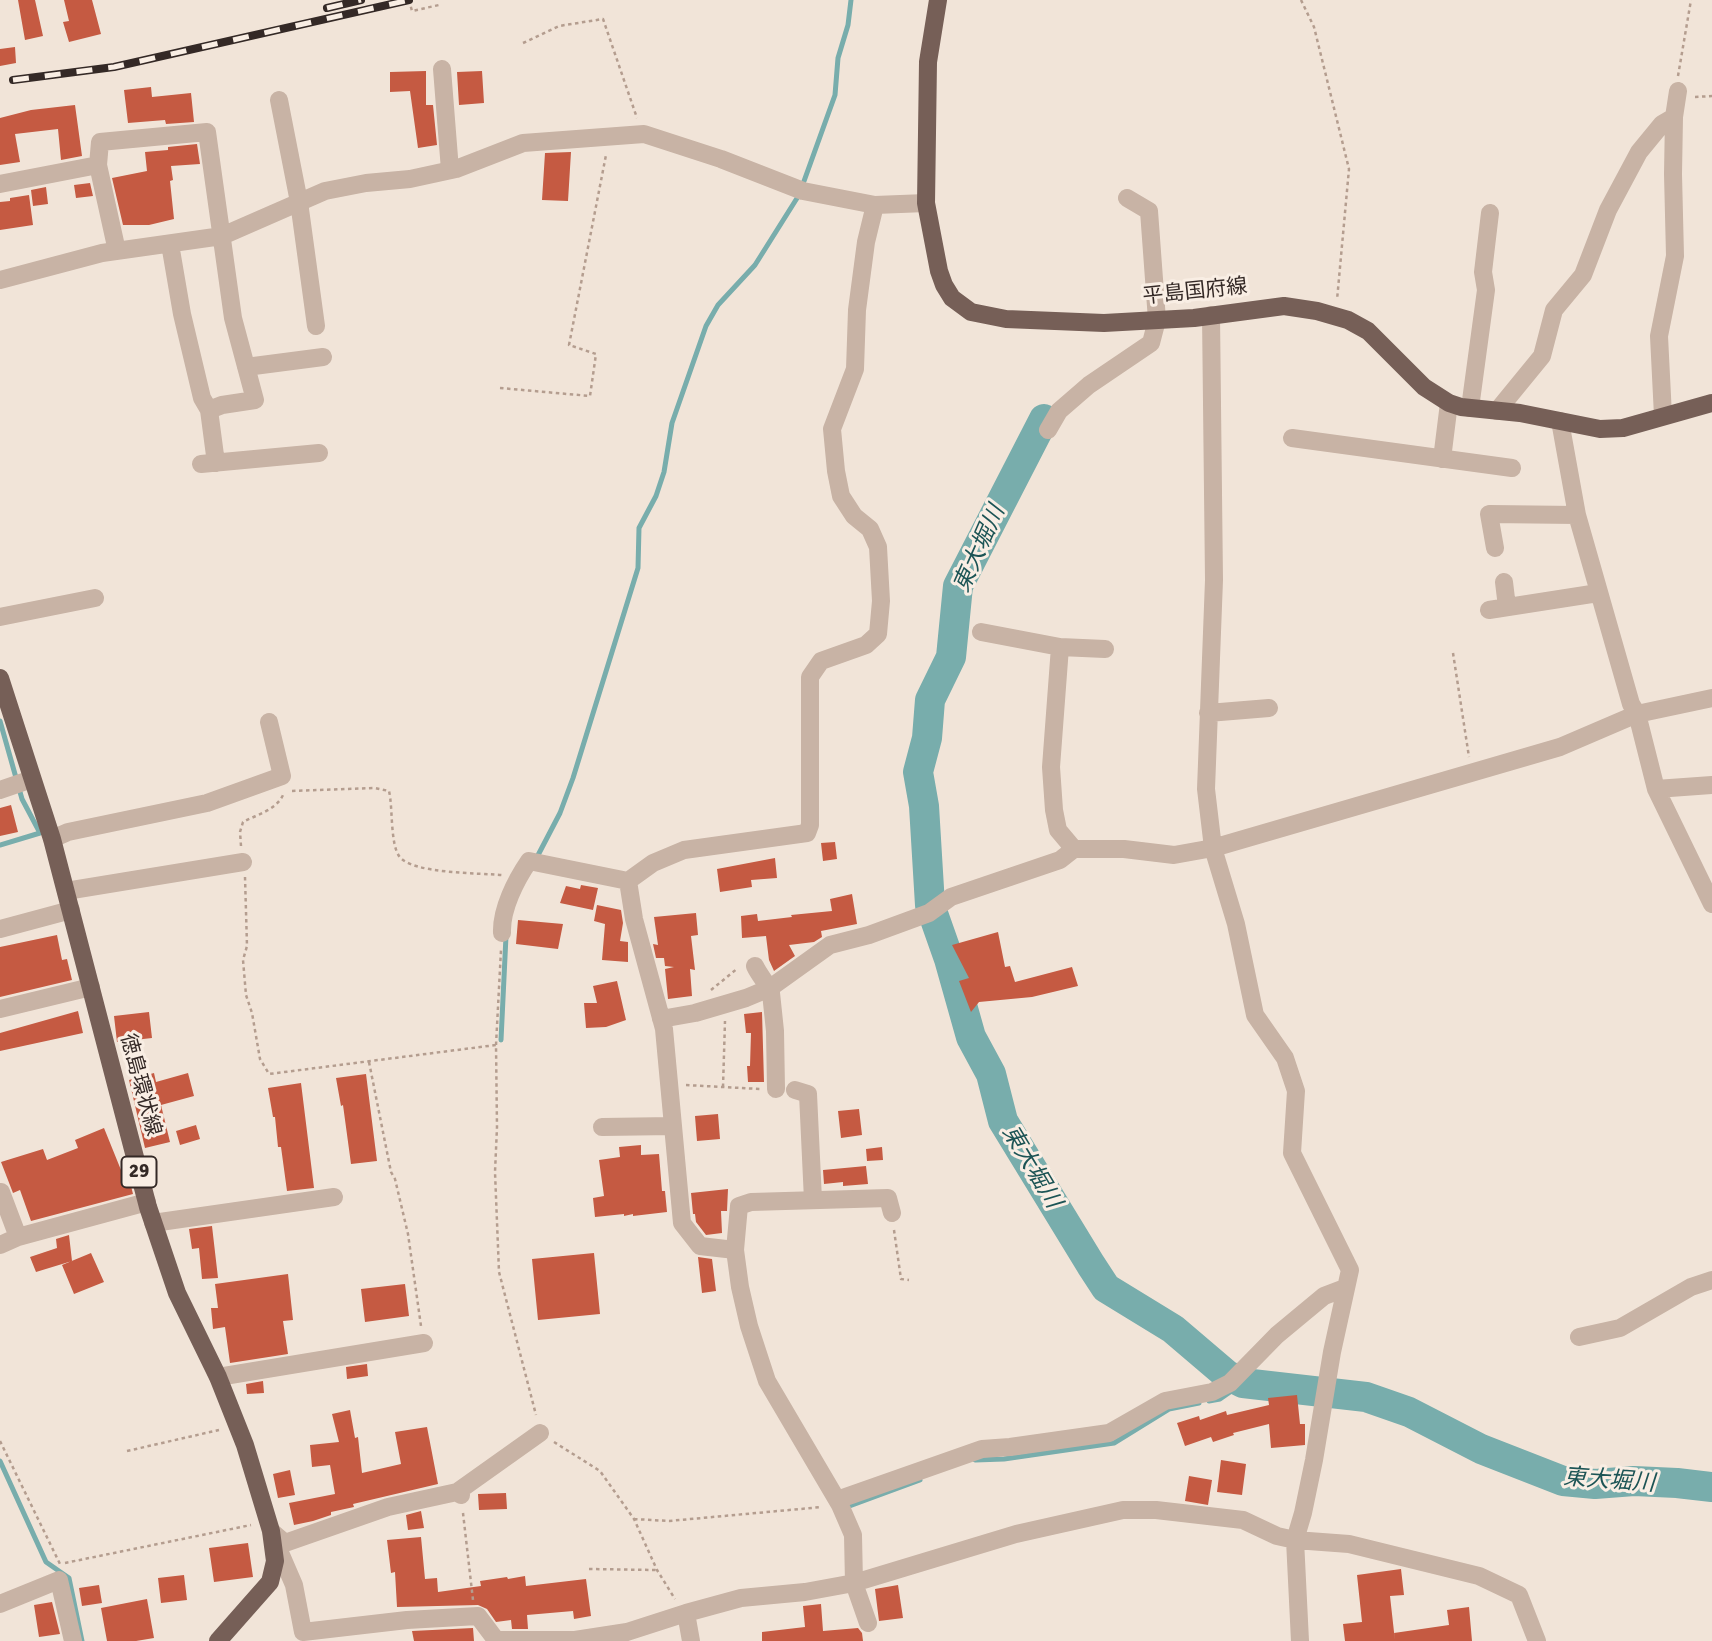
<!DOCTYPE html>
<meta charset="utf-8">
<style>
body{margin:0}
canvas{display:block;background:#f1e4d8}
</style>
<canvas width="1712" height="1641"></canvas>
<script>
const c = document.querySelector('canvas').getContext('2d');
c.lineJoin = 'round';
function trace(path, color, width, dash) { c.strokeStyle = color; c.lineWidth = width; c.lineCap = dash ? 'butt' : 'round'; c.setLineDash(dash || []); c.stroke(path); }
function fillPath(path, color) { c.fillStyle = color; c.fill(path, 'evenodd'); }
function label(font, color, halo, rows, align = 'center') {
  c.font = font + ' Signika,"Noto Sans JP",sans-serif'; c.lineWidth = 6; c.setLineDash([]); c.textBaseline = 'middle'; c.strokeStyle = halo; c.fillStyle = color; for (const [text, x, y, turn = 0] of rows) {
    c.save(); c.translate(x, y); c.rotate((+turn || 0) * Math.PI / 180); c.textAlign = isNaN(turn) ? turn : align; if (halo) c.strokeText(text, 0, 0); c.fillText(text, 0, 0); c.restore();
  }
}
trace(new Path2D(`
 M0,721L22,799L40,833L0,845
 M536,859L560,813L573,778L638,568L639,528L656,496L664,472L672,423L706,326L718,305L755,265L799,195L835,95L838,58L848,25L851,0
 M501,1040L506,936
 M1209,1401L1220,1399L1243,1383
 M975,1460L1004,1459L1114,1443L1169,1409L1199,1403
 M0,1461L46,1562L69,1578L82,1641
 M844,1508L920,1480`), '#78adac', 5);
trace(new Path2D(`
 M1044,419L958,586L951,657L930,700L927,738L918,772L924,806L930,905L949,959L971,1037L991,1074L1003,1121L1091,1265L1106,1288L1173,1329L1227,1375L1243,1383L1366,1397L1409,1412L1481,1449L1563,1481L1595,1484L1634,1481L1677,1483L1712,1487`), '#78adac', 30);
fillPath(new Path2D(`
 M18,0H35L43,36L25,40Z
 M64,0H92L101,34L69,42L63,22L69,21Z
 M15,47L16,63L0,66V49Z
 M426,71V105H433L437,145L418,148L410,91L390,92V72Z
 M482,71L484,103L459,105L457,72Z
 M151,87L152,97L191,93L194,122L166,124L165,120L128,123L124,90Z
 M75,105L82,156L61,160L58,129L15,134L20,162L0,165V118L31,110Z
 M197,144L200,164L171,166L173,180L170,181L174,219L149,225H123L112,178L147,171L145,152L168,150V147Z
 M571,152L568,201L542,200L545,153Z
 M90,183L93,196L76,198L74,185Z
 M46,187L48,204L33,206L31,190Z
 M29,195L33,225L0,230V202L10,201V198Z
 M11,805L18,832L0,836V808Z
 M835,842L837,859L823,861L821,843Z
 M775,858L777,878L751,880L752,887L720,892L717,869Z
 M581,885L598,888L593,910L560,903L566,886L580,889Z
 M852,894L857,924L821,931L822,937L814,942L789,945L795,956L774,971L769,960L766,936L742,938L741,916L757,914L758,921L792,917L791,915L832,911L830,899Z
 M597,905L621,910L623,923L620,941L628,942V962L602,960L605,924L594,921Z
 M696,913L698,935L691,936L695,970L690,969L692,996L668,999L665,969L674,967L665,966L664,958H656L653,944L658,945L654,917Z
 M518,920L563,924L558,949L516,944Z
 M998,932L1005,967L1010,966L1015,982L1072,967L1078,986L1032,997L979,1002L971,1012L959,981L969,978L952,945Z
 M57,935L62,960L67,959L72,980L0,997V947Z
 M617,981L626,1020L606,1027L586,1028L584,1003H597L593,986Z
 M78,1011L83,1033L0,1051V1033Z
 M149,1012L152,1038L117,1042L114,1016Z
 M762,1012L764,1082H748L747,1066H750L751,1033H746L744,1014Z
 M154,1073L156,1082L188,1073L194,1096L161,1105L170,1142L145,1148L129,1080Z
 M366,1074L377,1161L351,1164L343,1105L341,1106L336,1078Z
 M301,1083L314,1188L287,1191L281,1147H278L275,1117H273L268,1088Z
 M859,1109L862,1135L841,1138L838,1111Z
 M718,1114L720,1139L697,1141L695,1116Z
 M196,1125L200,1139L180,1145L176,1131Z
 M104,1128L123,1175L128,1174L133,1194L31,1221L20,1190L13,1193L1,1162L43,1149L47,1160L78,1148L75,1140Z
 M641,1145V1155L659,1154L662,1191H665L667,1212L633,1216V1214L624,1216V1214L595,1217L593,1198L604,1196L599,1160L620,1157L619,1147Z
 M882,1147L883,1160L867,1161L866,1149Z
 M866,1166L868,1184L843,1186V1182L824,1184L823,1170Z
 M728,1189L727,1211H721L722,1233L706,1235L696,1222L695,1214H693L691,1193Z
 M212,1226L218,1278L202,1279L199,1248L192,1249L189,1229Z
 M69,1235L72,1261L36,1272L30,1257L57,1248L56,1239Z
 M91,1253L104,1282L74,1294L62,1265Z
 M594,1253L600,1314L538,1320L532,1259Z
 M698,1257L712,1259L716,1291L702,1293Z
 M288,1274L293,1320L283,1321L288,1354L230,1363L225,1327L213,1329L211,1308H218L215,1284Z
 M405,1284L409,1316L365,1322L361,1289Z
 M367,1364L368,1376L347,1379L346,1367Z
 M263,1381L264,1393L247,1394L246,1384Z
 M1297,1395L1300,1424H1305V1445L1271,1448L1269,1424L1233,1433L1234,1435L1213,1442L1211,1437L1185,1446L1177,1423L1199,1416L1200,1420L1226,1411L1227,1415L1269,1405L1268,1398Z
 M350,1410L355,1438L358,1437L362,1473L401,1464L395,1432L427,1427L438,1484L353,1504L354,1507L331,1512V1515L313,1521L294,1525L289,1503L335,1494L330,1465L312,1467L310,1445L339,1442L332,1414Z
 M1221,1460L1246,1464L1242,1495L1217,1492Z
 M290,1470L295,1495L278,1498L273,1474Z
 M1189,1476L1212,1480L1208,1505L1185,1501Z
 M506,1493L507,1509L479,1510L478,1494Z
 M421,1511L424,1528L408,1530L406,1515Z
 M421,1537L425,1579L437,1578L438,1592L481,1586L480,1581L507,1577L508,1579L525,1576L526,1586L586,1579L591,1616L574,1619L573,1611L527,1615L528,1629H512L511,1620L496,1622L487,1609L478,1605L397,1607L395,1572L391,1573L387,1540Z
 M248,1543L253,1577L214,1582L209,1548Z
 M1401,1569L1404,1595L1390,1596L1395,1641H1345L1343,1624L1362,1622L1357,1575Z
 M184,1575L187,1600L161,1603L158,1578Z
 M99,1585L102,1603L82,1606L79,1588Z
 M898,1585L903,1618L879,1621L875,1589Z
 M147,1599L154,1638L136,1641H107L101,1608Z
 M52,1602L60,1634L39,1637L34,1605Z
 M821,1604L823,1631L858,1628L862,1633L863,1641H762V1632L805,1627L803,1606Z
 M1469,1607L1472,1641H1395L1394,1633L1449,1625L1447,1610Z
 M473,1628L474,1641H414L412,1631Z`), '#c55a42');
trace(new Path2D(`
 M409,0L412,11L439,5
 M1301,0L1314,27L1349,169L1337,300
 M523,43L559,26L603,19L637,118
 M1678,76L1691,0
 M1695,97L1712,96
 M500,388L590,396L596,354L569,345L606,155
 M1453,653L1469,757
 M292,791L375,788L389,791C393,808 390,842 399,856C411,874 480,873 502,875
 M241,846L240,832L243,822C258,814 277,810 284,793
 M245,877L247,946L243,960L246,995L252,1013L260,1059L269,1074L496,1045L497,1127L495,1172L499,1272L536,1415
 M711,990L738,968
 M496,1045L501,950
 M369,1062L391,1172L395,1179L408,1234L421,1326
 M686,1085L760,1089
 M723,1087L725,1021
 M894,1230L901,1279L909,1280
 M0,1441L60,1564
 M554,1442L600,1471L634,1519L657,1570L675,1599
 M127,1451L219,1430
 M463,1513L473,1600
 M634,1519L669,1521L822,1507
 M65,1563L251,1525
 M589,1569L656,1570`), '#b49d8f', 2.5, [3.5, 3.5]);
trace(new Path2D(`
 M442,69L450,170
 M279,100L299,202L316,326
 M98,165L100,142L207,132L233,318L255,400L222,405L209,410
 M0,184L98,165L117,251
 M170,244L182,314L202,398L209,410L216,463
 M0,280L102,253L222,236L325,191L366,183L410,179L456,169L523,143L644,134L721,159L803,191L875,205L926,203
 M1211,315L1214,580L1206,789L1213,848L1236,924L1255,1015L1285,1058L1296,1091L1292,1153L1350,1270L1332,1352L1314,1460L1303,1513L1295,1540L1300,1641
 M246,367L323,357
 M1470,408L1486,290L1483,272L1490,213
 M1497,411L1542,356L1554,310L1583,275L1608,210L1639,152L1662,124L1674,117
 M1663,416L1659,336L1675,256L1673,174L1674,117L1678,91
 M1560,421L1577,515L1631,704L1637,714L1656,789L1712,904
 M1048,430L1059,411L1089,385L1151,343L1157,320L1149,211L1127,198
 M1292,438L1512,468
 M1442,459L1449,403
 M201,464L319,453
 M1495,548L1489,514L1577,515
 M1504,582L1507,607
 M1489,610L1598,593
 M0,617L95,598
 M981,632L1060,647L1105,649
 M1060,647L1051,767L1054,810L1058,830L1074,849
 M1208,713L1269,708
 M1656,789L1712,785
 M0,790L32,779
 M52,839L68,832L207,803L282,776L269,722
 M66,891L243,862
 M0,929L71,910
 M502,933C501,909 516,880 529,861L628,881
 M755,966C759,975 769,986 771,993L775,1031L776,1089
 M0,1009L91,987
 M661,1019L695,1013L746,998L770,988L830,945L869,935L929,913L951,897L1060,860L1074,849H1124L1174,855L1213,848L1560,747L1637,714L1712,698
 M795,1090L808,1094L813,1200
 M602,1127L673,1126
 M153,1223L334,1197
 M18,1237L147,1202
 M0,1245L18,1237L1,1192
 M735,1250L739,1206L751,1202L888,1198L892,1213
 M1579,1337L1620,1328L1691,1287L1712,1280
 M218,1377L424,1343
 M461,1495L457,1492L540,1433
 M837,1500L982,1449L1010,1447L1109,1433L1165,1401L1212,1392L1230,1383L1277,1335L1324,1296L1345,1288
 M271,1531L285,1543L388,1507L457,1492
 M275,1541L294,1585L303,1632L407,1620L478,1616L496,1640H575L627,1632L686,1613L741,1598L805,1592L854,1583L1016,1534L1123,1510H1156L1243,1520L1277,1536L1295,1540L1349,1544L1479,1576L1519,1595L1537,1641
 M0,1604L59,1580L73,1641
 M686,1613L691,1641
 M868,1623L854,1583L853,1535L840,1505L767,1381L749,1326L740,1287L735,1250L700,1246L682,1223L664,1029L634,919L628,881L653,863L684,850L807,833L810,825V677L821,661L866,645L878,634L881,601L878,547L870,529L854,516L841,496L836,471L832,429L855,369L857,310L866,242L875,205`), '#c8b3a5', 18);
trace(new Path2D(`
 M938,0L928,62L926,203L939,271L944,285L952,298L971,312L1006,319L1104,323L1194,318L1284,306L1317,311L1348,320L1368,331L1424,387L1449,403L1461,407L1520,413L1600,429L1623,428L1712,403
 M0,678L52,839L148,1207L177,1293L218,1377L245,1445L271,1531L275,1561L270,1582L218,1641`), '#765f57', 18);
const rail = new Path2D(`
 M327,8L361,0
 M13,80L114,67L409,0`);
trace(rail, '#342926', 8);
trace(rail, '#f9eee4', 5, [16]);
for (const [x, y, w] of [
 [139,1172,35]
]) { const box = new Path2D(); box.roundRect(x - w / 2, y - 15.5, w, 31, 5); c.fillStyle = '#f9eee4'; c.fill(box); trace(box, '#342926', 2); }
label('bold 19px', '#342926', null, [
 ["29",139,1172]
]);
label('21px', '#342926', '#f9eee4', [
 ["平島国府線",1195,292,-6],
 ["徳島環状線",140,1085,75]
]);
label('italic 23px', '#1c5455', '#f9eee4', [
 ["東大堀川",980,549,-66],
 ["東大堀川",1031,1167,59],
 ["東大堀川",1609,1481,4]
]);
</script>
